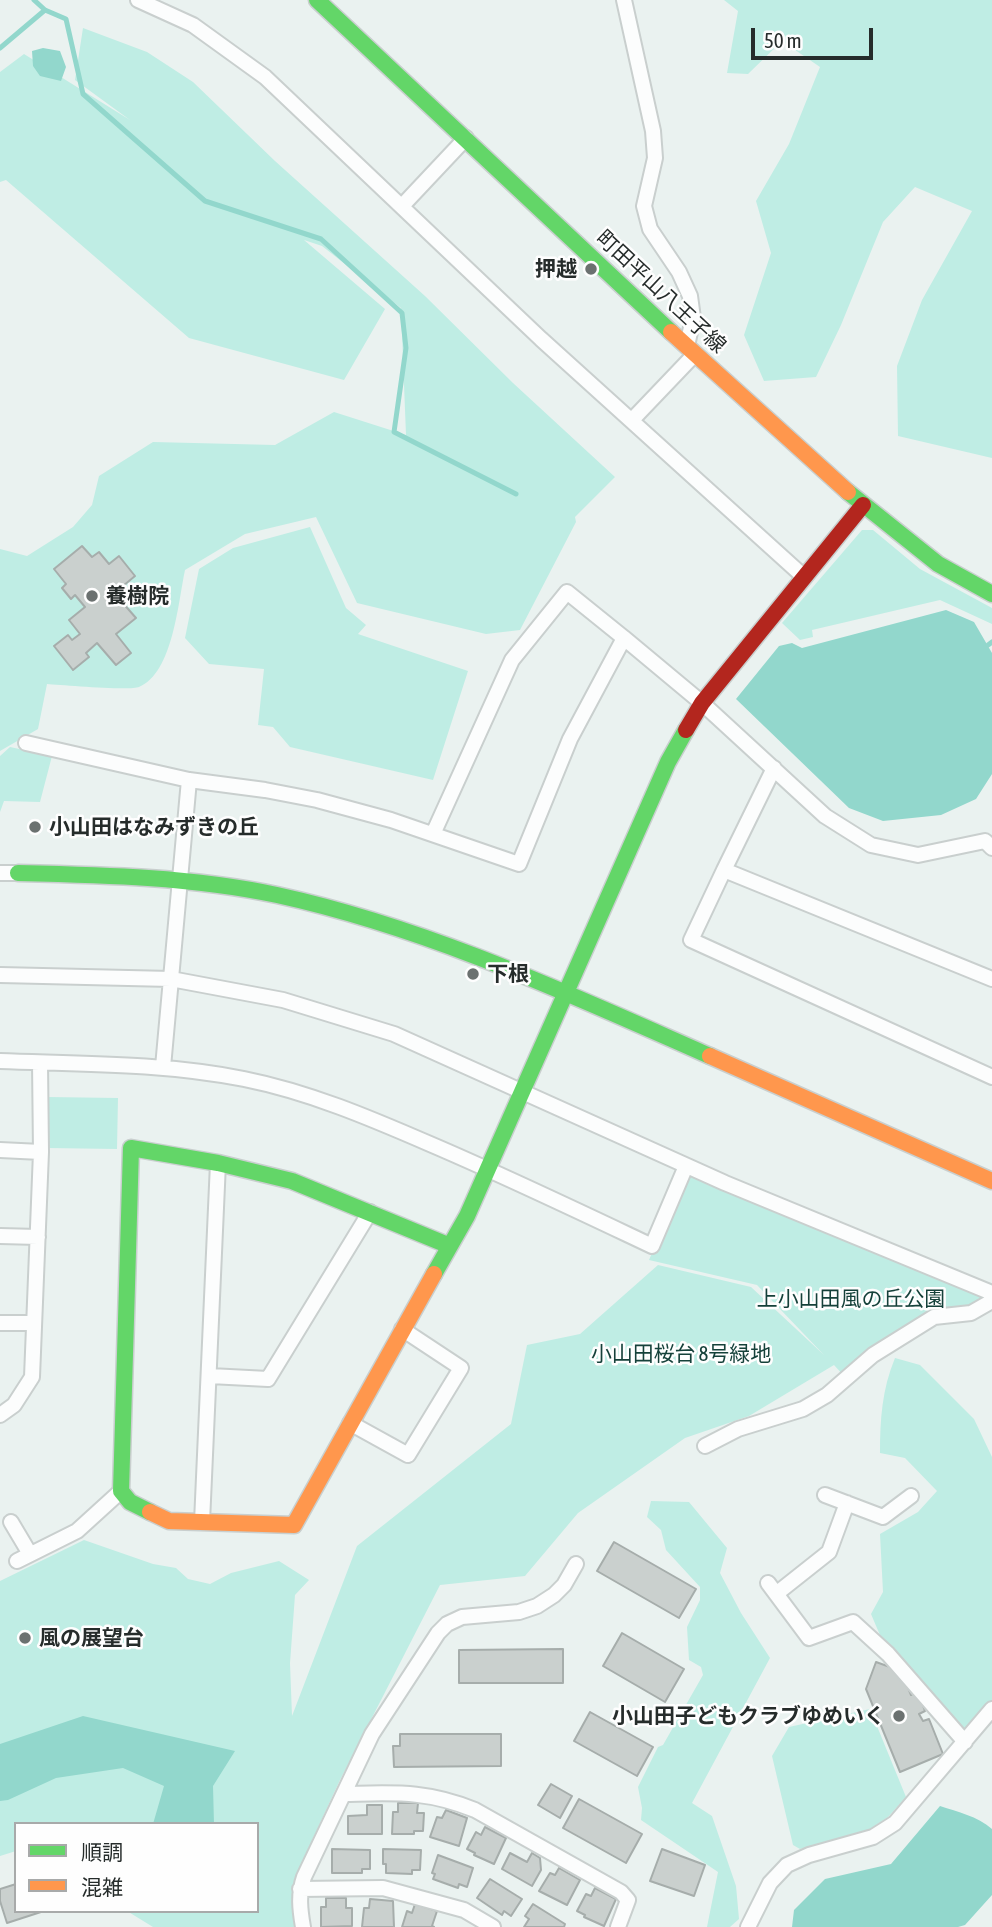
<!DOCTYPE html>
<meta charset="utf-8">
<style>
body{margin:0}
#map{position:relative;width:992px;height:1927px;overflow:hidden;background:#eaf2f0;font-family:"Asap Condensed","Noto Sans JP",sans-serif}
canvas{display:block}
.legend{position:absolute;left:14px;top:1822px;width:245px;height:91px;box-sizing:border-box;background:#fefefe;border:2px solid #a8aaaa;margin:0;padding:9px 12px;list-style:none;font-size:21px;color:#262c2b}
.legend li{display:flex;align-items:center;gap:14px;height:35px}
.legend b{width:35px;border:2px solid #a8aaaa}
.scale{position:absolute;left:751px;top:28px;width:122px;height:32px;box-sizing:border-box;border:4px solid #262c2b;border-top:0;padding-left:9px;font-size:21px;line-height:24px;white-space:nowrap;color:#262c2b;-webkit-text-stroke:5px #fefefe;paint-order:stroke}
</style>
<div id="map">
<canvas width="992" height="1927"></canvas>
<ul class="legend">
<li><b style="height:9px;background:#63d668"></b>順調</li>
<li><b style="height:9px;background:#ff974d"></b>混雑</li>
</ul>
<div class="scale">50 m</div>
</div>
<script>
const c = document.querySelector('canvas').getContext('2d');
c.lineJoin = 'round';
function fillPath(path, color) { c.fillStyle = color; c.fill(path, 'evenodd'); }
function trace(path, color, width, dash) { c.strokeStyle = color; c.lineWidth = width; c.lineCap = dash ? 'butt' : 'round'; c.setLineDash(dash || []); c.stroke(path); }
function label(font, color, halo, rows, align = 'center') {
  c.font = font + ' "Asap Condensed","Noto Sans JP",sans-serif'; c.lineWidth = 5; c.setLineDash([]); c.textBaseline = 'middle'; c.strokeStyle = halo; c.fillStyle = color; for (const [text, x, y, turn = 0] of rows) {
    c.save(); c.translate(x, y); c.rotate((+turn || 0) * Math.PI / 180); c.textAlign = isNaN(turn) ? turn : align; if (halo) c.strokeText(text, 0, 0); c.fillText(text, 0, 0); c.restore();
  }
}
fillPath(new Path2D(`
 M724,0H992V458L898,436L897,366L922,300L972,211L915,187L883,222L841,325L816,377L764,381L744,335L771,253L756,201L789,144L820,67L782,41L748,74L727,73L738,11Z
 M83,28L147,52L193,82L275,161L425,296L513,383L615,477L575,517L576,522L520,630L486,634L357,603L316,517L245,534L185,570C178,603 173,673 139,687C130,691 62,685 47,684L38,729L0,751V549L27,556L73,527L92,505L99,476L153,442L275,445L334,412L406,435L401,308L322,246L304,240L385,309L344,380L189,338L6,180L0,182V72L24,54L130,120L75,80Z
 M310,527L346,608L366,625L358,634L468,671L433,780L290,747L273,727L258,725L264,669L209,664L185,638L199,569L233,548Z
 M862,530H873L920,569L992,608V624L940,600L812,630L813,637L800,640L782,623Z
 M10,747L52,756L40,802L4,801L0,812V835V756Z
 M48,1097L118,1098L117,1149L47,1148Z
 M688,1170L992,1295L970,1309L936,1312L845,1377L834,1365L749,1416L685,1438L578,1513L525,1576L440,1585L340,1780L295,1877L292,1909L296,1927H153L127,1911H257V1824H16V1851L0,1856V1581L84,1540L153,1564L176,1568L188,1579L210,1584L231,1573L279,1561L309,1580L295,1595L290,1663L292,1716L357,1546L511,1424L527,1345L580,1334L658,1265L751,1287L824,1355L757,1285L649,1260Z
 M895,1358L920,1365L974,1419L992,1457V1709L965,1742L888,1654L871,1614L883,1592L880,1534L918,1512L937,1491L905,1458L880,1453C880,1420 882,1389 895,1358Z
 M651,1501L689,1502L727,1548L720,1573L741,1613L770,1658L692,1803L712,1816L736,1886L739,1919L730,1927H707L718,1872L641,1820L642,1808L638,1787L658,1747L663,1745L703,1675L701,1667L689,1660L687,1627L700,1600V1587L666,1550L661,1530L647,1517Z
 M870,1709L906,1797L888,1817L870,1829L800,1849L793,1845L772,1756L789,1727Z`), '#bfede4');
fillPath(new Path2D(`
 M43,48L60,51L66,67L61,81L40,76L33,66L32,51Z
 M946,610L974,622L992,653V774L976,799L941,815L883,821L849,808L736,699L779,646L792,643L802,648Z
 M83,1716L235,1751L213,1786L214,1824H153L164,1786L123,1768L56,1778L8,1800L0,1801V1744Z
 M940,1806C958,1812 977,1816 992,1829V1895L965,1925L958,1927H792L794,1910L825,1879L891,1864Z`), '#92d7cc');
trace(new Path2D(`
 M34,0L45,10L66,19L83,94L205,201L321,239L402,313L406,348L394,432L516,494
 M0,48L45,10
 M988,645L992,642`), '#92d7cc', 5);
const building = new Path2D(`
 M82,546L92,557L99,552L109,564L119,556L135,576L123,586L131,595L122,602L136,618L116,634L131,653L116,665L97,643L86,653L89,657L73,670L54,646L68,635L72,640L80,634L69,620L85,607L75,595L71,599L62,588L66,584L54,569Z
 M614,1542L696,1589L679,1618L597,1571Z
 M622,1633L684,1669L665,1702L603,1666Z
 M563,1649V1683H459V1650Z
 M876,1662L901,1671L911,1695L918,1692L925,1711L919,1714L923,1721L929,1719L943,1754L900,1772L866,1689Z
 M590,1712L653,1747L637,1776L574,1741Z
 M400,1734H501V1766L394,1767L393,1746H400Z
 M551,1784L572,1796L560,1818L538,1805Z
 M579,1799L642,1834L626,1863L563,1828Z
 M398,1803H418L417,1813H424L423,1831H414V1834H392L393,1812H398Z
 M367,1805H382V1834H348V1816L367,1815Z
 M446,1810L467,1818L459,1846L430,1837L437,1817L442,1818Z
 M485,1827L506,1838L494,1864L474,1855L475,1853L467,1849L476,1832L481,1835Z
 M332,1849L370,1850V1869H362V1873H332Z
 M383,1849L421,1850L420,1870H412V1874L386,1873V1864H383Z
 M662,1849L705,1865L694,1896L650,1881Z
 M510,1853L527,1862L532,1853L540,1858L541,1870L532,1886L502,1869Z
 M438,1855L473,1868L467,1887L459,1884L458,1888L433,1879L435,1874L432,1873Z
 M559,1868L580,1880L567,1905L539,1891L550,1873L555,1875Z
 M490,1879L522,1899L511,1916L504,1911L502,1915L477,1898Z
 M16,1884V1911H44L7,1923L0,1901V1889Z
 M595,1888L616,1899L604,1926L584,1917L585,1915L577,1911L586,1894L591,1896Z
 M326,1898H346V1908H352V1926L321,1927V1907H326Z
 M370,1899L393,1901L394,1927H362L364,1908H369Z
 M415,1904L437,1911L432,1926L434,1927H402L407,1911L412,1913Z
 M533,1904L565,1924L564,1927H524L529,1919L525,1916Z`);
fillPath(building, '#cad0ce');
trace(building, '#a6adab', 2);
const street = new Path2D(`
 M138,0L193,25L265,77L541,339L803,576
 M624,0L653,131L655,158L644,206L650,229L679,272L690,296L693,318L687,346
 M402,206L466,138
 M632,420L695,354
 M26,743L189,780L265,790L317,800L391,820L519,864L570,739L624,638L702,703L825,816L871,845L918,855L985,841L992,848
 M774,768L724,870L992,979
 M433,834L512,660L567,592L624,638
 M724,870L691,940L992,1077
 M0,873H18
 M0,975L171,979L283,1000L394,1034L725,1183L992,1293
 M0,1061C82,1064 163,1063 244,1079C309,1092 370,1118 430,1144C505,1176 578,1211 652,1246L686,1166
 M163,1067L189,780
 M0,1150L41,1152
 M0,1236L38,1237
 M0,1323H34
 M210,1376L268,1379L370,1212
 M0,1415L14,1405L32,1377L41,1152L40,1063
 M350,1423L408,1455L461,1368L402,1329
 M705,1446L738,1429L803,1409L827,1395L873,1355L934,1317L971,1313L992,1301
 M825,1495L883,1517L911,1496
 M11,1522L30,1554
 M202,1522L218,1163
 M17,1561L77,1531L121,1491
 M768,1583L809,1638L853,1622L888,1654L965,1742
 M776,1594L829,1552L847,1503
 M344,1794C395,1793 426,1790 475,1810L621,1892L628,1900L618,1927
 M300,1889L383,1888L464,1910L493,1927
 M303,1927C300,1910 298,1894 304,1877L372,1734L438,1633L447,1624L462,1617L519,1612L537,1606L554,1595L564,1585L576,1564
 M748,1927L770,1883L787,1865L809,1855L873,1837L895,1823L992,1709`);
const fast = new Path2D(`
 M317,0L671,332
 M848,492L938,564L992,594
 M18,873C105,875 192,877 277,895C428,928 569,994 710,1056
 M434,1274L467,1216L668,762L686,730
 M150,1512L130,1502L121,1491L131,1148L218,1163L292,1181L450,1246`);
const slow = new Path2D(`
 M671,332L848,492
 M710,1056L992,1181
 M150,1512L169,1521L294,1525L434,1274`);
const jam = new Path2D(`
 M686,730L702,703L863,505`);
trace(street, '#c9cfce', 18);
trace(fast, '#c9cfce', 19);
trace(slow, '#c9cfce', 19);
trace(jam, '#c9cfce', 19);
trace(street, '#fcfdfd', 14);
trace(fast, '#63d668', 16);
trace(slow, '#ff974d', 16);
trace(jam, '#b3261e', 16);
for (const [x, y, r, color] of [
 [591,269,7,"#6b7170"],
 [92,596,7,"#6b7170"],
 [35,827,7,"#6b7170"],
 [473,974,7,"#6b7170"],
 [25,1638,7,"#6b7170"],
 [899,1716,7,"#6b7170"]
]) { const dot = new Path2D(); dot.arc(x, y, r, 0, 2 * Math.PI); c.fillStyle = color; c.fill(dot); trace(dot, '#fefefe', 2.5); }
label('bold 21px', '#262c2b', '#fefefe', [
 ["押越",577,269,"right"],
 ["養樹院",106,596],
 ["小山田はなみずきの丘",49,827],
 ["下根",487,974],
 ["風の展望台",39,1638],
 ["小山田子どもクラブゆめいく",885,1716,"right"]
], 'left');
label('21px', '#262c2b', '#fefefe', [
 ["町田平山八王子線",661,292,43]
]);
label('21px', '#15413a', '#fefefe', [
 ["上小山田風の丘公園",851,1299],
 ["小山田桜台 8号緑地",681,1354]
]);
</script>
